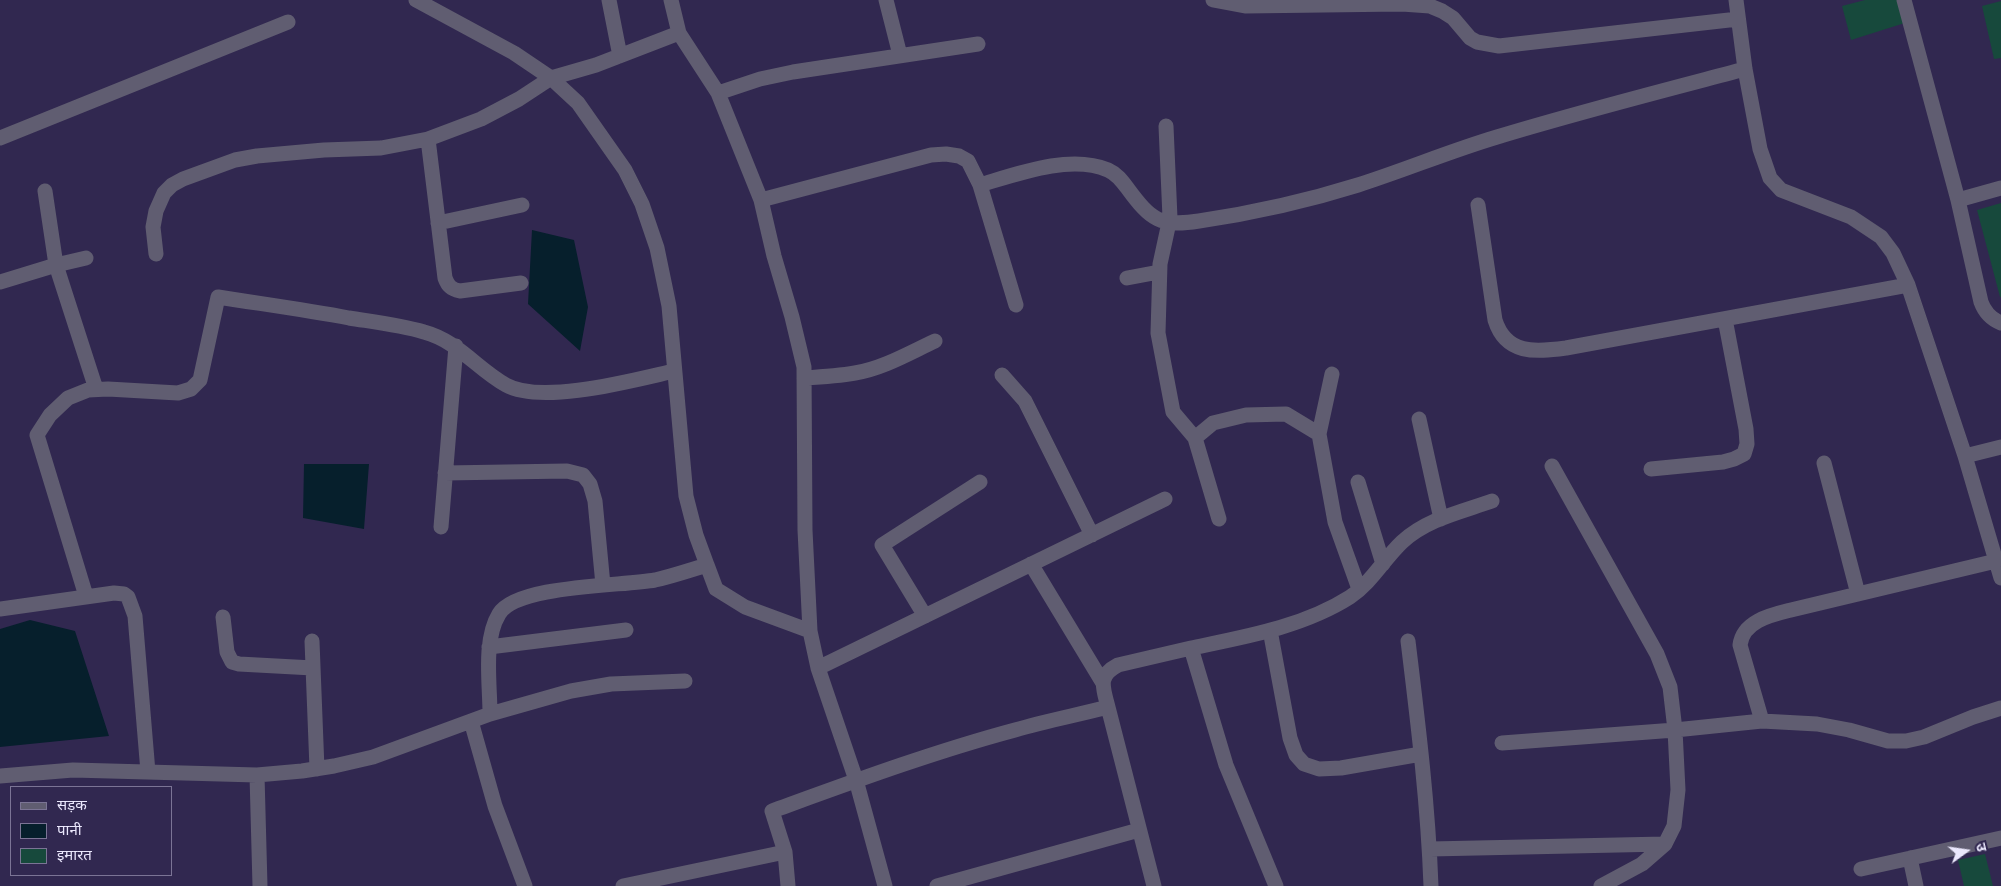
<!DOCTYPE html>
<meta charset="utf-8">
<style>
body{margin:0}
#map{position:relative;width:2001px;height:886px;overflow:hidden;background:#312850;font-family:"Source Sans 3","Noto Sans Devanagari",sans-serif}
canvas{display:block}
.legend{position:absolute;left:10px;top:786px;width:162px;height:90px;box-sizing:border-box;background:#312850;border:1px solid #7b7495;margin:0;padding:6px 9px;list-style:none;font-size:15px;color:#eae7fc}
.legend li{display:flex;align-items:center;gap:10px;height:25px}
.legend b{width:25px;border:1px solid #7b7495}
.north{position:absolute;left:1941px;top:826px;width:50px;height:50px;-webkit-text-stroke:4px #312850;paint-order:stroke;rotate:76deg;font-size:14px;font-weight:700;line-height:20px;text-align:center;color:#eae7fc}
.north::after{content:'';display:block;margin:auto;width:18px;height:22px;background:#eae7fc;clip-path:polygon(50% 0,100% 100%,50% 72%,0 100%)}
</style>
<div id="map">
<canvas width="2001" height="886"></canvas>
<ul class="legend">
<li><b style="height:6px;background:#605d71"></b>सड़क</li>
<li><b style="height:14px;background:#061f2c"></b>पानी</li>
<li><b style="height:14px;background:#17493c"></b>इमारत</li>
</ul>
<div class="north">उ</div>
</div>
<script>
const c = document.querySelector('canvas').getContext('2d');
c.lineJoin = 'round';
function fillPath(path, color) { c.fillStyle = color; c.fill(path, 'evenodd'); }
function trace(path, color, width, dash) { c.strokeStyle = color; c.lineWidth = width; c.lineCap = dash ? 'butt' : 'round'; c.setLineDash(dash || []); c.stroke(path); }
fillPath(new Path2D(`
 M532,230L574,240L588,307L580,351L528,304Z
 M304,464H369L364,529L303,518Z
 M30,620L75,631L109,736L0,747V629Z`), '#061f2c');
fillPath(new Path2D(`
 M1865,0H1902L1908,22L1851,40L1842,6Z
 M2001,1V58L1994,59L1982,6Z
 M2001,203V297H2000L1977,210Z
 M1985,854L1993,886H1964L1958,860Z`), '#17493c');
trace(new Path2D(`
 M416,0L514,53L551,78L578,103L625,170L642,204L657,248L669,306L686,496L696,535L707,565
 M609,0L620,56
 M671,0L679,33L718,93L761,200L774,256L792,317L804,367L805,530L810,631L818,668L856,780L885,886
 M886,0L900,55
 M1213,0L1245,6L1402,4L1430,6L1442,11L1453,18L1470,38L1477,42L1499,46L1738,19
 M1736,0L1745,69L1760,149L1770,178L1781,190L1851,217L1881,237L1893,253L1908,285
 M1904,0L1958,200L1981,302C1985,313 1991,319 2001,323
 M718,93L760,79L793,72L978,44
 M1166,126L1170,218L1160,264L1158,333L1173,412L1195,438L1219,519
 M0,138L288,22
 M428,139L445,278C448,286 451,289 460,291L521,283
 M980,185C1017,174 1070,154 1108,170C1117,174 1122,181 1128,189C1151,220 1160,227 1199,221C1253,213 1307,201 1358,185C1405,170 1450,151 1497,137C1579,112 1662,91 1745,69
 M45,191L56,265L96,389
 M761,200L931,155L946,154L959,156L968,161L980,185L1016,305
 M1958,200L2001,188
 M1478,205L1495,320C1506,355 1535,352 1566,348L1908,285L1965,456L2001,578
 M438,223L522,205
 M156,254L153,227L156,211L164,193L172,185L183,179L235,160L257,156L324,150L381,148L428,139L481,119L519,99L551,78L596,65L679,33
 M1127,278L1159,272
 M0,282L56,265L86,258
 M1332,374L1319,434L1335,522L1359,589
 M1002,375L1025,401L1092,535
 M804,378C821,377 838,376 855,373C884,368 909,353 935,341
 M1419,419L1441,519
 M1195,438L1213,423L1246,415L1286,414L1319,434
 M1965,456L2001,447
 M1824,463L1858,594
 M1552,466L1657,654L1670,687L1675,730L1678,790L1674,826L1665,844L1642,864L1601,886
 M1651,469L1723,462L1734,459L1744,454L1747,444L1746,429L1725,319
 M445,473L567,471L583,475L590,484L595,501L603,585
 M1358,482L1383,564
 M441,527L456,346
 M1031,564L1103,683
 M86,596L37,435L50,415L68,398L88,390L108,389L178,393L191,389L200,380L218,297C262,304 306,310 349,318C374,322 400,325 424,332C458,341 477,369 506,385C542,405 634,380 674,371
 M0,609L114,593L124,594L128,597L135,616L148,772
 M925,616L882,545L980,482
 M223,617L227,652L232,662L239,664L313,668
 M1270,630L1290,738L1296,755L1304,764L1319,769L1341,768L1421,754
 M312,641L317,769
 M1408,641C1418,723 1428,804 1431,886
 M489,647L626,630
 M1191,648C1244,637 1303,627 1350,597C1371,583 1384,559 1402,542C1427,519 1461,512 1492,501
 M818,668L1165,499
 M1108,707C1103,687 1097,676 1118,665L1191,648L1226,765L1276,886
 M490,714C490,684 483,640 499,614C516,585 622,586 655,580C673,576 690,570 707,565L716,589L745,607L810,631
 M471,721L495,806L525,886
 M1762,721L1740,645C1743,621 1771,615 1791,610L1996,561
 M1502,743L1675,730L1762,721L1817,724L1849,730L1888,741H1906L1924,737L1973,717L2001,708
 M257,775L260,886
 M0,776L73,770L257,775L302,771L334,766L373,757L490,714L571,691L611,684L685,681
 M1430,849L1665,844
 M1910,858L1916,886
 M1861,869L2001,838
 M623,886L785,852
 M788,886L785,852L772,811C852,782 933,752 1015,730C1046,721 1077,715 1108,707L1154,886
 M937,886L1139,830`), '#605d71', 15);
</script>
